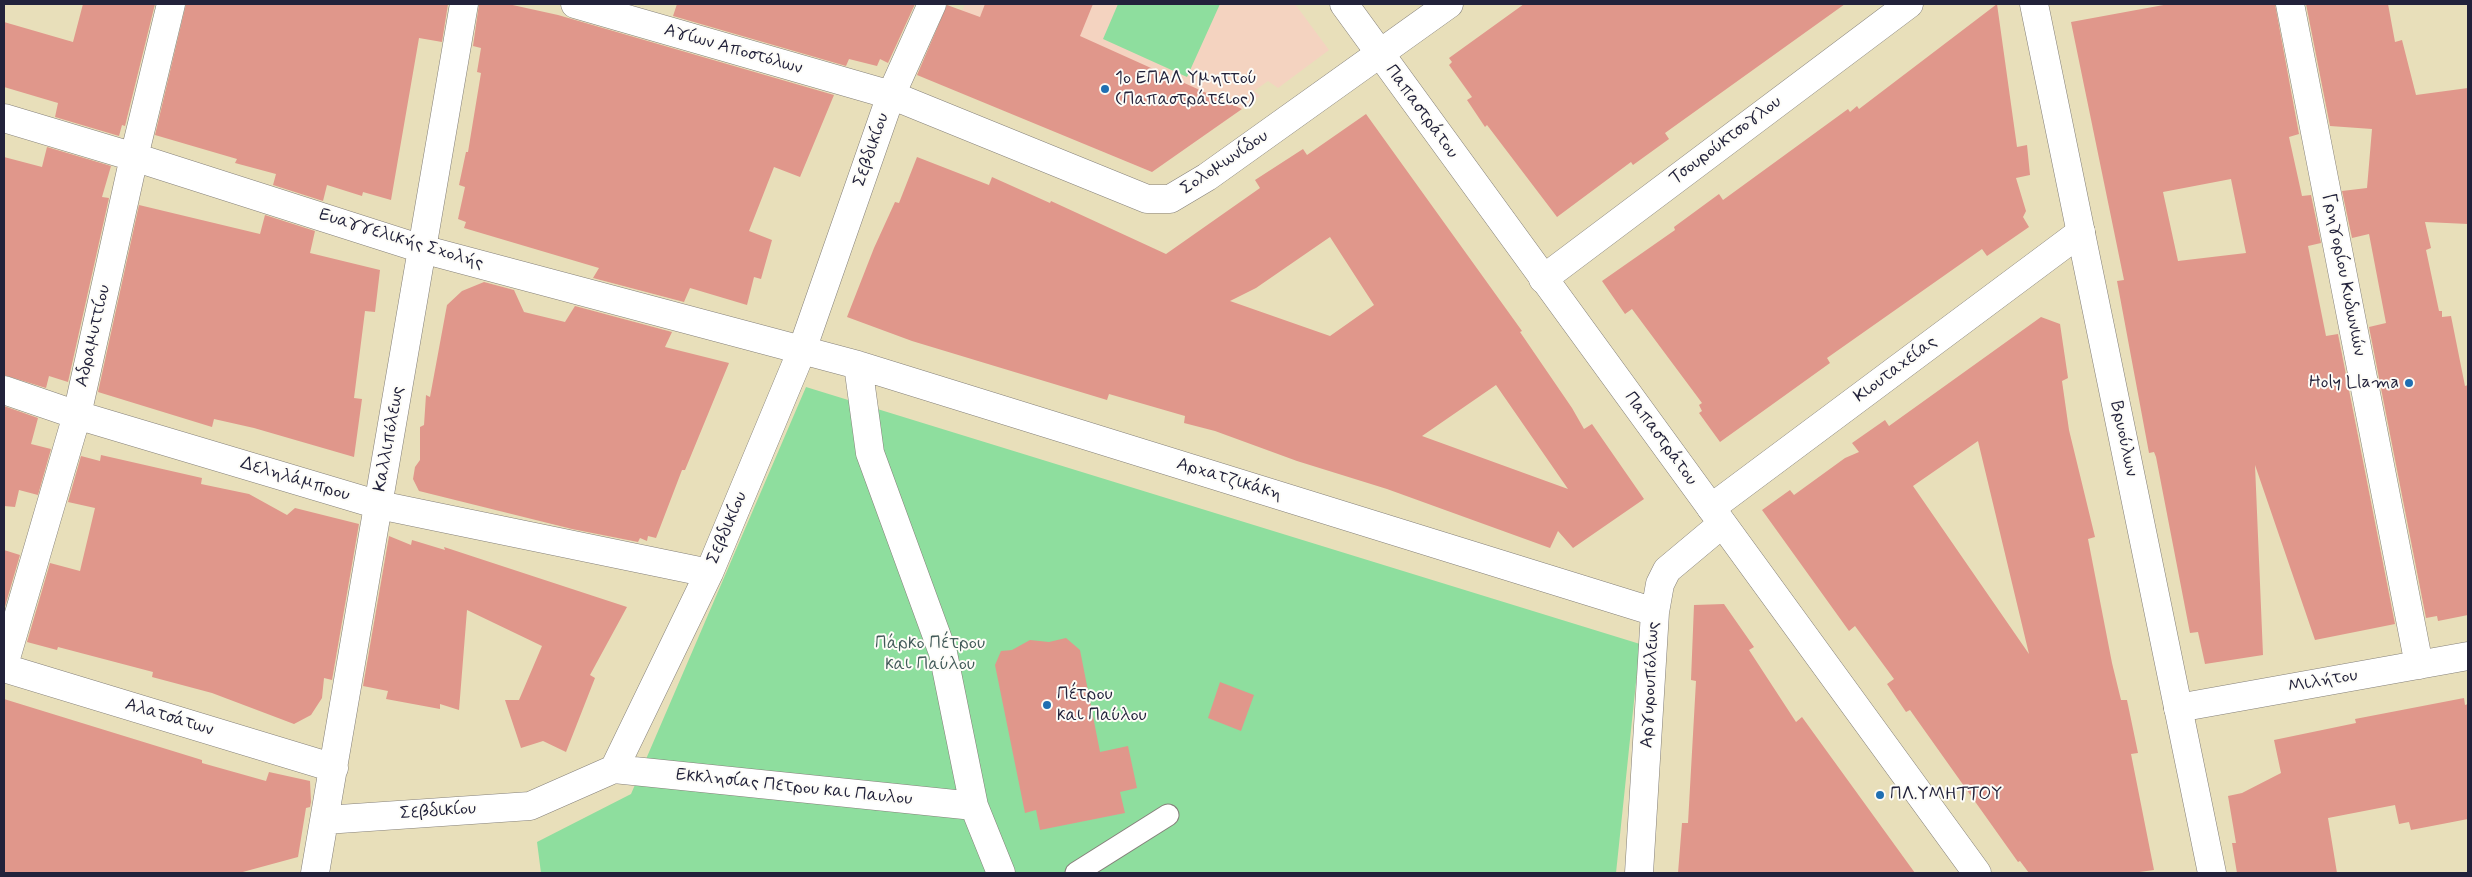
<!DOCTYPE html>
<meta charset="utf-8">
<style>
body{margin:0}
#map{position:relative;width:2472px;height:877px;overflow:hidden;background:#e8dfba;font-family:Mynerve,sans-serif}
canvas{display:block}
.frame{position:absolute;inset:0;border:5px solid #22223b;pointer-events:none}
</style>
<div id="map">
<canvas width="2472" height="877"></canvas>
<div class="frame"></div>
</div>
<script>
const c = document.querySelector('canvas').getContext('2d');
c.lineJoin = 'round';
function fillPath(path, color) { c.fillStyle = color; c.fill(path, 'evenodd'); }
function trace(path, color, width, dash) { c.strokeStyle = color; c.lineWidth = width; c.lineCap = dash ? 'butt' : 'round'; c.setLineDash(dash || []); c.stroke(path); }
function label(font, color, halo, rows, align = 'center') {
  c.font = font + ' Mynerve,sans-serif'; c.lineWidth = 4; c.setLineDash([]); c.textBaseline = 'middle'; c.strokeStyle = halo; c.fillStyle = color; for (const [text, x, y, turn = 0] of rows) {
    c.save(); c.translate(x, y); c.rotate((+turn || 0) * Math.PI / 180); c.textAlign = isNaN(turn) ? turn : align; if (halo) c.strokeText(text, 0, 0); c.fillText(text, 0, 0); c.restore();
  }
}
fillPath(new Path2D(`
 M965,4H1295L1329,50L1278,88L1268,81L1254,91L1260,96L1152,172L933,81Z`), '#f4d3c0');
fillPath(new Path2D(`
 M1118,4H1220L1187,77L1103,39Z
 M806,387L1640,644L1616,873H541L537,842L631,794Z`), '#8ede9e');
fillPath(new Path2D(`
 M83,4H155L125,126L122,125L119,136L55,117L58,103L4,87V22L73,42Z
 M186,4H448L442,42L419,38L391,200L363,192L362,196L327,185L323,201L273,185L276,174L235,163L237,159L155,135Z
 M479,4H508L558,15L834,95L800,177L774,167L749,231L772,240L761,279L754,277L747,305L690,288L684,302L593,278L599,268L464,228L466,222L458,219L465,187L459,185L466,152H468L481,73L477,72L481,48L473,46Z
 M677,4H915L888,63L880,59L877,66L849,59L846,66L673,16Z
 M985,4H1093L1080,36L1242,109L1152,172L917,75L947,5L980,17Z
 M1524,4H1845L1665,133L1669,139L1633,165L1631,162L1557,217L1487,125L1485,127L1467,100L1472,97L1449,65L1452,62L1449,58Z
 M1997,4L2017,147L2027,145L2030,175L2016,178L2026,211L2023,217L2029,227L1987,256L1982,249L1827,358L1830,363L1720,442L1699,413L1702,411L1699,405L1702,403L1632,309L1625,314L1602,281L1675,230L1674,227L1719,194L1723,200L1848,109L1850,112L1857,106L1859,109Z
 M2169,4H2275L2299,134L2289,137L2302,196L2311,195L2321,243L2308,246L2326,336L2338,334L2395,624L2315,640L2255,465L2263,655L2205,664L2198,632L2190,633L2156,457L2154,452L2149,453L2117,281L2124,280L2071,22ZM2231,179L2246,253L2178,261L2163,192Z
 M2306,4H2388L2395,42L2402,40L2416,95L2468,88V224L2425,222L2431,248L2426,250L2439,311H2442V317L2451,316L2465,386L2468,385V615L2438,621L2437,616L2426,618L2369,327L2386,323L2369,234L2352,238L2342,191L2367,188L2372,129L2330,126Z
 M1366,114L1522,331L1520,332L1572,408L1584,429L1592,424L1644,499L1573,548L1558,531L1550,548L1387,489L1297,461L1215,431L1184,423L1185,416L1109,394L1107,400L912,341L847,317L874,248L895,202L899,203L917,157L989,185L992,177L1050,203L1051,201L1166,254L1260,188L1255,180L1303,149L1307,155ZM1330,237L1374,305L1330,336L1230,301L1256,288ZM1496,385L1568,489L1422,436Z
 M47,147L111,166L102,197L109,198L68,382L49,376L46,388L4,375V157L42,167Z
 M139,205L260,234L265,215L315,231L310,253L380,270L375,312L365,311L354,398L362,399L354,457L254,428L214,419L212,427L98,392Z
 M484,282L514,290L524,312L565,322L575,306L672,332L665,347L729,363L685,470H682L656,538L648,536L647,541L640,538L638,542L572,529L419,491L413,479L415,467L420,460V427L424,425L426,395L430,397L447,305L462,291Z
 M2041,317L2060,324L2068,378L2062,381L2069,430L2095,537L2088,539L2112,663L2121,700H2127L2138,753L2131,754L2154,870L2132,873H2029L2020,861L2018,862L1910,710L1906,712L1887,684L1894,679L1855,626L1849,631L1762,510L1790,490L1794,495L1845,458L1859,452L1852,443L1885,420L1889,426ZM1978,441L2029,654L1913,486Z
 M4,406L38,418L31,444L51,449L38,495L19,490L15,507L4,506Z
 M101,455L202,478L201,484L249,494L287,515L295,508L359,524L332,680L324,678L322,698L311,715L294,724L212,693L152,677L153,672L58,647L57,650L27,642L50,563L80,571L95,508L68,502L81,456L100,461Z
 M389,536L411,545L412,540L445,550L444,547L627,607L590,675L595,678L566,752L543,741L521,748L505,700H519L542,646L467,610L459,710L440,704V709L386,699L388,691L363,686Z
 M4,550L20,555L4,610Z
 M1724,604L1754,647L1749,650L1796,722L1802,717L1915,873H1678L1682,823H1688L1696,681L1691,680L1694,605Z
 M1066,638L1080,650L1100,752L1128,746L1137,788L1120,792L1125,813L1040,830L1036,810L1025,813L995,665L1001,651L1012,650L1030,640L1049,642Z
 M1220,682L1254,695L1241,731L1208,718Z
 M2464,698L2465,705L2468,704V819L2411,830L2409,822L2399,824L2395,805L2328,818L2337,873H2237L2232,843H2236L2228,796L2242,793L2281,773L2274,740L2356,723L2355,719Z
 M4,699L202,760V763L266,781L269,772L310,781L311,802L310,807L306,808L298,857L239,873H4Z`), '#e0978b');
const service = new Path2D(`
 M1076,873L1168,815`);
const minor = new Path2D(`
 M575,4L891,95L1147,199H1170L1207,177L1449,4
 M2290,4L2419,665
 M4,118L134,157L422,249L858,365L1655,612
 M1543,279L1909,4
 M858,365L870,453L943,653L974,806L1001,873
 M4,390L77,415L379,505L709,573
 M1711,508L2081,232
 M4,665L77,415L134,157L171,4
 M4,668L334,768
 M2178,708L2468,656
 M614,769L974,806
 M325,820L530,806L614,769L709,573L802,350L891,95L932,4
 M315,873L464,4
 M1639,873L1655,612L1660,584L1667,570L1722,524`);
const tertiary = new Path2D(`
 M1344,4L1977,873
 M2034,4L2212,873`);
trace(service, '#85807a', 23);
trace(minor, '#85807a', 29);
trace(tertiary, '#85807a', 29);
trace(service, '#fff', 21);
trace(minor, '#fff', 28);
trace(tertiary, '#fff', 28);
for (const [x, y, r, color] of [
 [1105,89,5,"#1f6fb2"],
 [2409,383,5,"#1f6fb2"],
 [1047,705,5,"#1f6fb2"],
 [1880,795,5,"#1f6fb2"]
]) { const dot = new Path2D(); dot.arc(x, y, r, 0, 2 * Math.PI); c.fillStyle = color; c.fill(dot); trace(dot, '#fdfcf7', 2); }
label('18px', '#22223b', '#fdfcf7', [
 ["Αγίων Αποστόλων",733,50,16],
 ["Παπαστράτου",1421,112,54],
 ["Τσουρούκτσογλου",1726,141,-37],
 ["Σεβδικίου",872,150,-71],
 ["Σολομωνίδου",1225,163,-34],
 ["Ευαγγελικής Σχολής",401,240,17],
 ["Γρηγορίου Κυδωνιών",2343,275,79],
 ["Αδραμυττίου",94,336,-77],
 ["Κιουταχείας",1896,370,-37],
 ["Καλλιπόλεως",390,439,-80],
 ["Παπαστράτου",1660,439,54],
 ["Βρυούλων",2123,439,78],
 ["Δεληλάμπρου",295,480,17],
 ["Αρχατζικάκη",1229,480,17],
 ["Σεβδικίου",728,528,-67],
 ["Μιλήτου",2323,682,-10],
 ["Αργυρουπόλεως",1651,685,-87],
 ["Αλατσάτων",169,718,17],
 ["Εκκλησίας Πετρου και Παυλου",794,788,6],
 ["Σεβδικίου",438,812,-4]
]);
label('18px', '#22223b', '#fdfcf7', [
 ["1ο ΕΠΑΛ Υμηττού",1115,79],
 ["(Παπαστράτειος)",1115,100],
 ["Holy Llama",2399,383,"right"],
 ["Πέτρου",1057,695],
 ["και Παύλου",1057,716],
 ["ΠΛ.ΥΜΗΤΤΟΥ",1890,795]
], 'left');
label('18px', '#425a59', '#fdfcf7', [
 ["Πάρκο Πέτρου",930,644],
 ["και Παύλου",930,665]
]);
</script>
